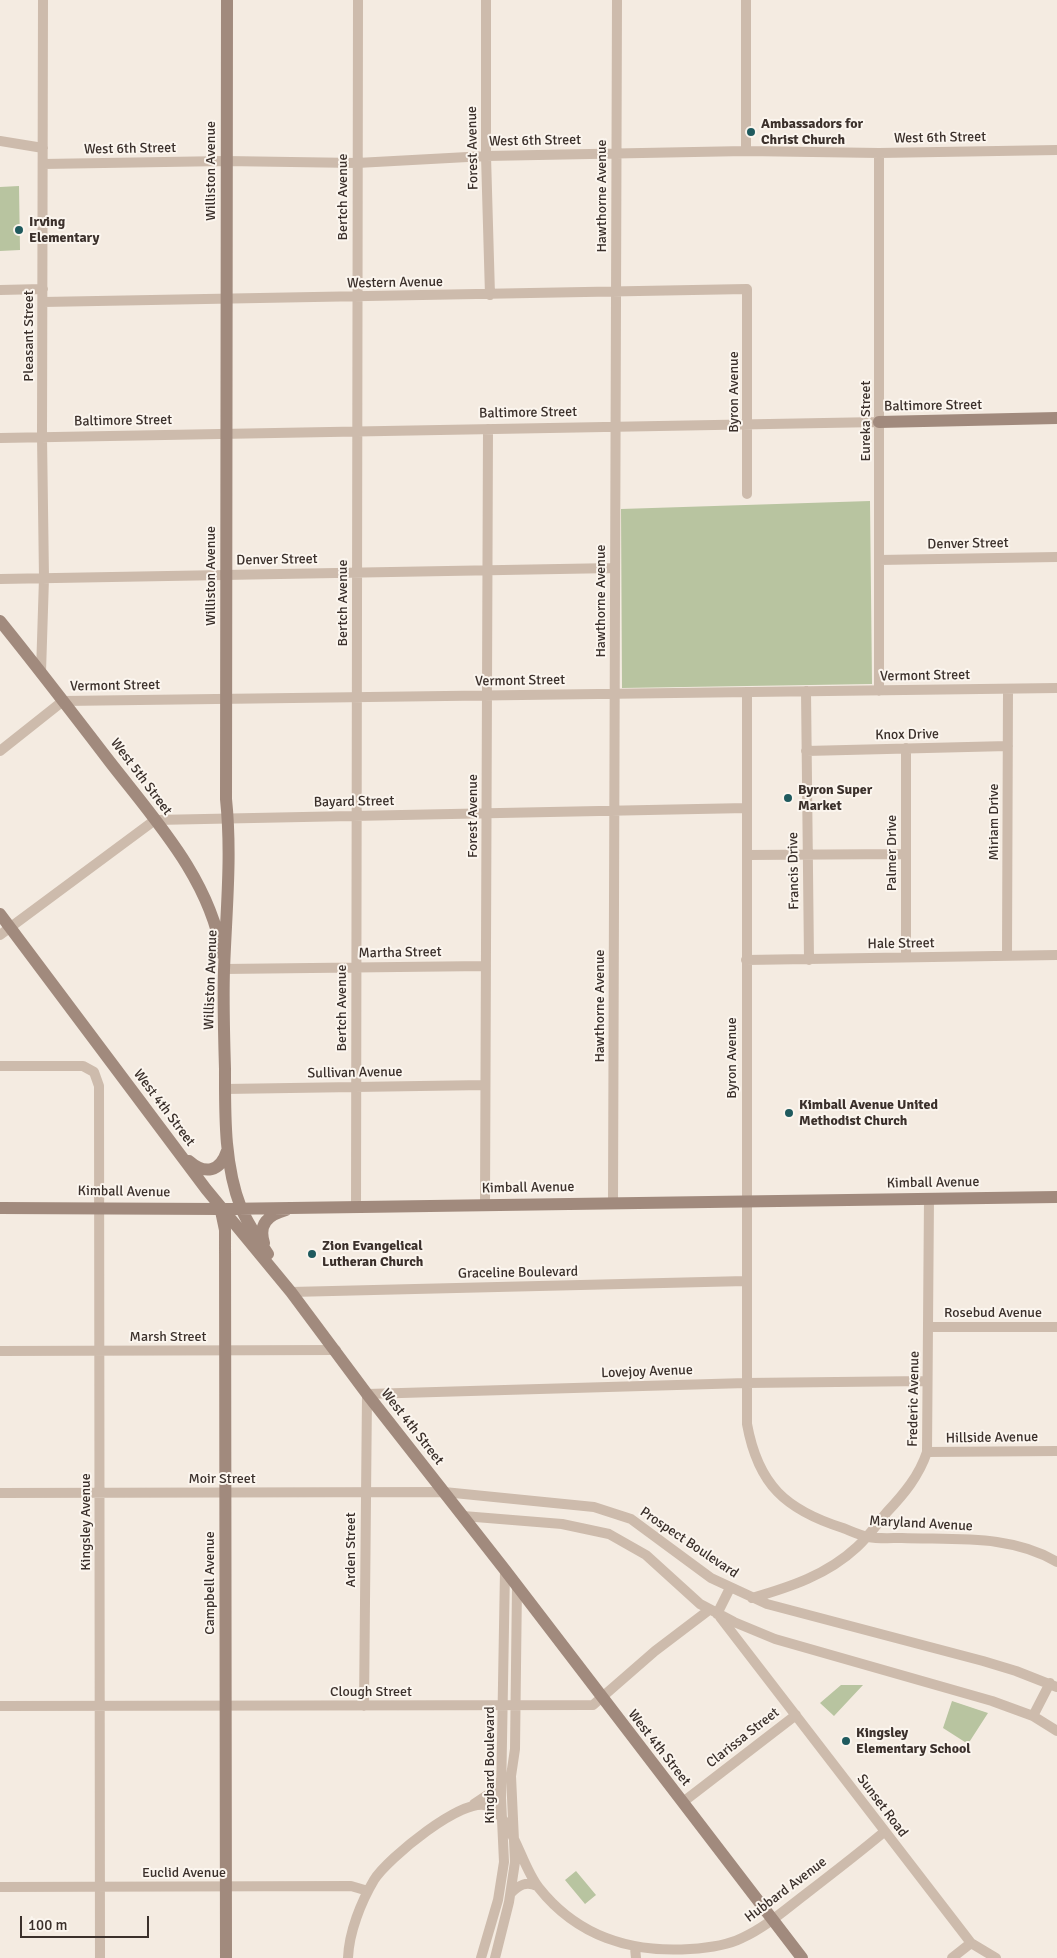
<!DOCTYPE html>
<style>
body{margin:0}
#map{position:relative;width:1057px;height:1958px;overflow:hidden;background:#f4ebe1;font-family:Signika,sans-serif}
canvas{display:block}
.scale{position:absolute;left:20px;top:1916px;width:129px;height:22px;box-sizing:border-box;border:2px solid #3b302b;border-top:0;padding-left:6px;font-size:15px;line-height:18px;white-space:nowrap;color:#3b302b;-webkit-text-stroke:4px #fbf5ee;paint-order:stroke}
</style>
<div id="map">
<canvas width="1057" height="1958"></canvas>
<div class="scale">100 m</div>
</div>
<script>
const c = document.querySelector('canvas').getContext('2d');
c.lineJoin = 'round';
function fillPath(path, color) { c.fillStyle = color; c.fill(path, 'evenodd'); }
function trace(path, color, width, dash) { c.strokeStyle = color; c.lineWidth = width; c.lineCap = dash ? 'butt' : 'round'; c.setLineDash(dash || []); c.stroke(path); }
function label(font, color, halo, rows, align = 'center') {
  c.font = font + ' Signika,sans-serif'; c.lineWidth = 4; c.setLineDash([]); c.textBaseline = 'middle'; c.strokeStyle = halo; c.fillStyle = color; for (const [text, x, y, turn = 0] of rows) {
    c.save(); c.translate(x, y); c.rotate((+turn || 0) * Math.PI / 180); c.textAlign = isNaN(turn) ? turn : align; if (halo) c.strokeText(text, 0, 0); c.fillText(text, 0, 0); c.restore();
  }
}
fillPath(new Path2D(`
 M19,186L20,250L0,251V187Z
 M870,501L872,684L622,688L621,509Z
 M841,1685H863L834,1716L820,1703Z
 M952,1701L988,1713L968,1744L943,1728Z
 M576,1871L596,1895L585,1904L565,1880Z`), '#b8c4a0');
trace(new Path2D(`
 M486,0V156L490,295
 M0,141L43,148
 M746,151V0
 M43,164L225,161L357,163L486,156L746,151L879,153L1057,150
 M0,290L43,289
 M43,302L747,289V494
 M0,438L879,422
 M879,560L1057,557
 M0,579L615,568
 M41,672L44,578L42,437L43,0
 M806,691L809,960
 M879,691V153
 M747,692V1424C758,1485 786,1510 843,1528C851,1531 859,1535 868,1537C879,1539 891,1538 902,1538C954,1540 1011,1534 1057,1562
 M906,748V957
 M0,751L63,701L1057,688
 M806,751L1008,746
 M747,855L906,854
 M0,935L155,820L747,808
 M1007,956L1008,689
 M746,960L1057,955
 M224,969L486,966
 M0,1066H83L94,1072L99,1086L100,1958
 M225,1089L485,1085
 M613,1202L617,0
 M485,1204L488,429
 M356,1205L358,0
 M291,1292L746,1281
 M929,1327H1057
 M0,1351L336,1350
 M927,1452L1057,1451
 M0,1493L444,1492L594,1507L631,1519L711,1578L767,1604L983,1661L1016,1671L1057,1687
 M463,1516L562,1524L609,1534L646,1555L700,1604L734,1622L775,1639L992,1701L1033,1716L1057,1731
 M752,1598C790,1587 827,1575 857,1547C869,1536 877,1524 887,1512C904,1494 919,1476 927,1452L929,1198
 M717,1614L730,1588
 M720,1617L971,1943L996,1958
 M0,1706L593,1705L655,1651L709,1610
 M364,1706L367,1394L746,1383L927,1381
 M1033,1716L1050,1683
 M683,1802L796,1715
 M474,1804L489,1794L501,1780
 M0,1887L351,1886L368,1891
 M511,1893C519,1885 526,1881 537,1886
 M635,1948L636,1958
 M348,1958C349,1932 361,1902 374,1880C387,1859 464,1795 488,1806C513,1818 521,1866 539,1888C577,1936 631,1953 690,1949C707,1948 726,1946 742,1938C766,1927 786,1909 807,1893C833,1873 859,1853 884,1832
 M481,1958L498,1900L504,1862L501,1798L505,1570
 M495,1958L509,1902L515,1862L511,1776L515,1749L517,1585
 M952,1958L971,1943`), '#cdbbac', 10);
trace(new Path2D(`
 M227,0L226,799C232,856 226,912 224,970C223,1002 224,1036 225,1069C225,1115 224,1164 241,1208C248,1224 258,1239 268,1254
 M879,422L1057,418
 M0,621C38,668 74,715 110,762C155,820 210,879 222,954
 M0,914L206,1189L291,1292L367,1394L505,1570L802,1958
 M189,1161C205,1175 220,1172 227,1151
 M0,1208L221,1209L1057,1197
 M221,1211L225,1230L226,1958
 M264,1243C258,1224 268,1215 286,1210`), '#a18a7d', 12);
for (const [x, y, r, color] of [
 [751,132,5,"#1f5a5e"],
 [19,230,5,"#1f5a5e"],
 [788,798,5,"#1f5a5e"],
 [789,1113,5,"#1f5a5e"],
 [312,1254,5,"#1f5a5e"],
 [846,1741,5,"#1f5a5e"]
]) { const dot = new Path2D(); dot.arc(x, y, r, 0, 2 * Math.PI); c.fillStyle = color; c.fill(dot); trace(dot, '#fbf5ee', 2); }
label('bold 14px', '#3b302b', '#fbf5ee', [
 ["Ambassadors for",761,124],
 ["Christ Church",761,140],
 ["Irving",29,222],
 ["Elementary",29,238],
 ["Byron Super",798,790],
 ["Market",798,806],
 ["Kimball Avenue United",799,1105],
 ["Methodist Church",799,1121],
 ["Zion Evangelical",322,1246],
 ["Lutheran Church",322,1262],
 ["Kingsley",856,1733],
 ["Elementary School",856,1749]
], 'left');
label('14px', '#3b302b', '#fbf5ee', [
 ["West 6th Street",940,138,-1],
 ["West 6th Street",535,141,-1],
 ["Forest Avenue",473,148,-91],
 ["West 6th Street",130,149,-1],
 ["Williston Avenue",211,171,-90],
 ["Hawthorne Avenue",602,196,-90],
 ["Bertch Avenue",343,197,-90],
 ["Western Avenue",395,283,-1],
 ["Pleasant Street",29,336,-90],
 ["Byron Avenue",734,392,-90],
 ["Baltimore Street",933,406,-1],
 ["Baltimore Street",528,413,-1],
 ["Baltimore Street",123,421,-1],
 ["Eureka Street",866,421,-90],
 ["Denver Street",968,544,-1],
 ["Denver Street",277,560,-1],
 ["Williston Avenue",211,576,-90],
 ["Hawthorne Avenue",601,601,-90],
 ["Bertch Avenue",343,603,-90],
 ["Vermont Street",925,676,-1],
 ["Vermont Street",520,681,-1],
 ["Vermont Street",115,686,-1],
 ["Knox Drive",907,735,-1],
 ["West 5th Street",141,777,53],
 ["Bayard Street",354,802,-1],
 ["Forest Avenue",473,816,-90],
 ["Miriam Drive",994,822,-90],
 ["Palmer Drive",892,853,-90],
 ["Francis Drive",794,871,-91],
 ["Hale Street",901,944,-1],
 ["Martha Street",400,953,-1],
 ["Williston Avenue",211,980,-88],
 ["Hawthorne Avenue",600,1006,-90],
 ["Bertch Avenue",342,1008,-90],
 ["Byron Avenue",732,1058,-90],
 ["Sullivan Avenue",355,1073,-1],
 ["West 4th Street",164,1108,53],
 ["Kimball Avenue",933,1183,-1],
 ["Kimball Avenue",528,1188,-1],
 ["Kimball Avenue",124,1192,1],
 ["Graceline Boulevard",518,1273,-1],
 ["Rosebud Avenue",993,1313],
 ["Marsh Street",168,1337],
 ["Lovejoy Avenue",647,1372,-2],
 ["Frederic Avenue",914,1399,-89],
 ["West 4th Street",412,1427,52],
 ["Hillside Avenue",992,1438,-1],
 ["Moir Street",222,1479],
 ["Kingsley Avenue",86,1522,-90],
 ["Maryland Avenue",921,1524,3],
 ["Prospect Boulevard",689,1543,34],
 ["Arden Street",351,1550,-90],
 ["Campbell Avenue",210,1583,-90],
 ["Clough Street",371,1692],
 ["Clarissa Street",743,1738,-38],
 ["West 4th Street",659,1748,52],
 ["Kingbard Boulevard",490,1765,-90],
 ["Sunset Road",882,1806,53],
 ["Euclid Avenue",184,1873],
 ["Hubbard Avenue",786,1890,-37]
]);
</script>
